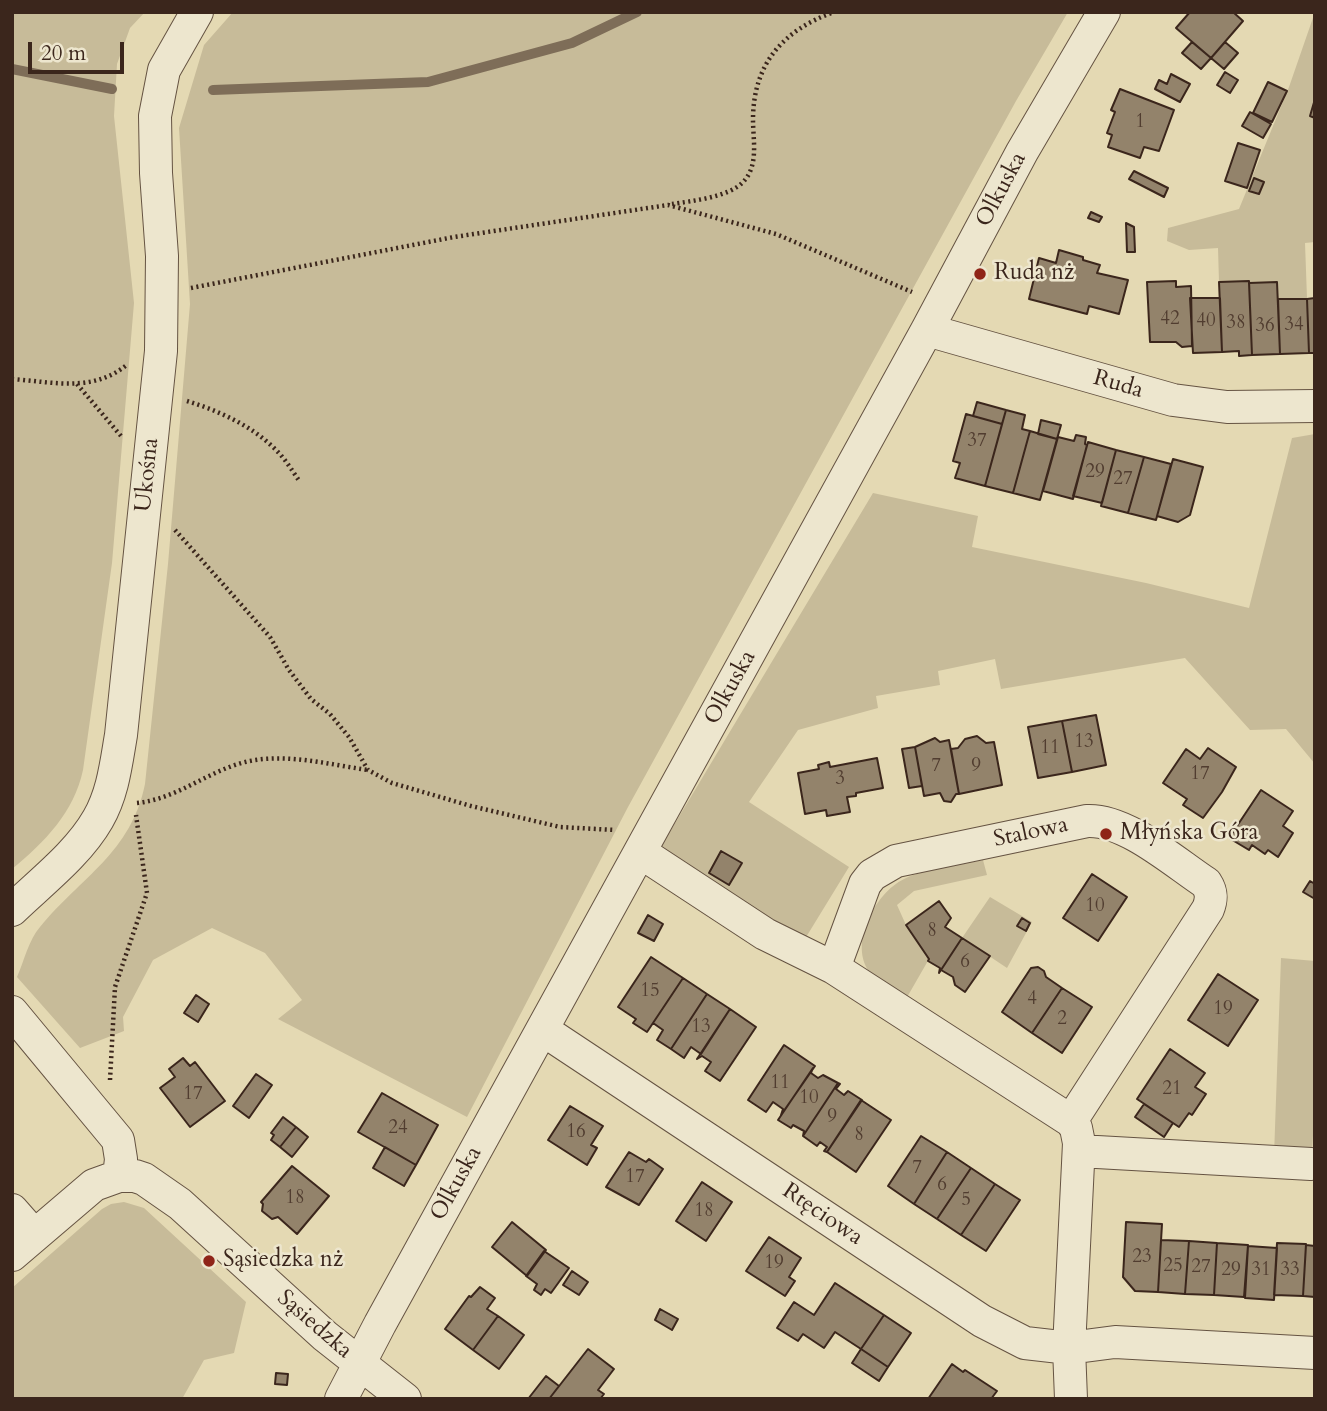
<!DOCTYPE html>
<meta charset="utf-8">
<style>
body{margin:0}
#map{position:relative;width:1327px;height:1411px;overflow:hidden;background:#e4d9b3;font-family:Cardo,serif}
canvas{display:block}
.frame{position:absolute;inset:0;border:14px solid #3b261c;pointer-events:none}
.scale{position:absolute;left:28px;top:42px;width:96px;height:32px;box-sizing:border-box;border:4px solid #3b261c;border-top:0;padding-left:9px;font-size:21px;line-height:24px;white-space:nowrap;color:#3b261c;-webkit-text-stroke:5px #ede6ce;paint-order:stroke}
</style>
<div id="map">
<canvas width="1327" height="1411"></canvas>
<div class="frame"></div>
<div class="scale">20 m</div>
</div>
<script>
const c = document.querySelector('canvas').getContext('2d');
c.lineJoin = 'round';
function fillPath(path, color) { c.fillStyle = color; c.fill(path, 'evenodd'); }
function trace(path, color, width, dash) { c.strokeStyle = color; c.lineWidth = width; c.lineCap = dash ? 'butt' : 'round'; c.setLineDash(dash || []); c.stroke(path); }
function label(font, color, halo, rows, align = 'center') {
  c.font = font + ' Cardo,serif'; c.lineWidth = 5; c.setLineDash([]); c.textBaseline = 'middle'; c.strokeStyle = halo; c.fillStyle = color; for (const [text, x, y, turn = 0] of rows) {
    c.save(); c.translate(x, y); c.rotate((+turn || 0) * Math.PI / 180); c.textAlign = isNaN(turn) ? turn : align; if (halo) c.strokeText(text, 0, 0); c.fillText(text, 0, 0); c.restore();
  }
}
fillPath(new Path2D(`
 M12,12H145L130,28L117,64L114,116L134,303L112,563L83,770C74,812 45,842 12,869Z
 M233,12H1068L1016,101L628,807L467,1117L278,1019L302,1000L265,953L212,928L153,960L123,1017L124,1031L80,1048L17,977C24,961 29,939 40,927C81,877 131,853 145,784L168,564L190,304L179,128L204,45Z
 M1315,12V242L1305,243L1307,298L1278,299L1277,283L1219,282L1218,248L1189,250L1167,241L1168,228L1239,209L1289,87Z
 M1315,434V764L1286,729L1250,730L1185,658L1001,689L995,659L938,671L940,685L876,696L878,708L798,730L749,802L849,867L800,947L659,850L873,493L978,516L972,547L1146,583L1249,608L1292,438Z
 M983,860L987,875L914,891L897,905L906,925L929,959L906,999C895,991 879,984 871,974C847,945 875,893 904,879C923,869 961,865 983,860Z
 M990,897L1032,922L1007,968L962,938Z
 M1281,958L1315,961V1100L1312,1153L1274,1156Z
 M124,1202L144,1208L246,1302L234,1353L204,1360L182,1399H12V1288L102,1209L111,1204Z`), '#c7bb99');
trace(new Path2D(`
 M12,69L112,89
 M213,90L428,82L572,43L637,12`), '#7e6d58', 10);
const building = new Path2D(`
 M1190,12H1233L1243,21L1211,58L1176,28Z
 M1192,42L1211,58L1201,69L1182,53Z
 M1225,42L1238,53L1224,69L1211,58Z
 M1225,72L1238,80L1230,93L1217,85Z
 M1171,74L1190,84L1180,102L1155,89L1159,80L1167,84Z
 M1268,82L1287,91L1272,122L1253,113Z
 M1120,89L1174,110L1159,151L1144,147L1140,158L1108,147L1112,135L1107,133L1115,112L1111,110Z
 M1315,99V118L1310,116Z
 M1250,112L1271,124L1263,138L1242,126Z
 M1238,143L1260,150L1247,188L1225,181Z
 M1134,171L1168,188L1164,197L1129,179Z
 M1254,178L1264,182L1259,194L1249,191Z
 M1091,212L1102,217L1099,222L1088,218Z
 M1126,223L1134,227L1135,252H1127Z
 M1059,250L1083,257V260L1100,265L1097,273L1128,280L1119,314L1089,306L1087,314L1029,299L1039,258L1056,263Z
 M1176,281V287L1191,286L1192,346L1182,347L1176,342H1150L1147,282Z
 M1249,281L1252,355L1239,356V351L1222,352L1219,282Z
 M1277,282L1280,354L1252,355L1249,283Z
 M1190,298H1220L1222,352L1193,353Z
 M1315,298V353H1309L1307,299Z
 M1278,299H1307L1309,353L1280,354Z
 M977,402L1006,410L1002,424L973,416Z
 M1006,410L1025,415L1022,429L1030,431L1013,493L985,486Z
 M966,414L1002,424L985,486L955,478L960,463L953,461Z
 M1041,420L1061,425L1057,439L1038,434Z
 M1030,431L1057,439L1040,500L1013,493Z
 M1076,435L1086,437L1085,444L1087,445L1073,499L1043,491L1058,437L1074,441Z
 M1088,442L1116,450L1102,503L1073,496Z
 M1116,450L1144,457L1128,513L1101,506Z
 M1144,457L1171,464L1156,520L1128,513Z
 M1173,459L1203,467L1190,515L1178,522L1157,516Z
 M1096,715L1106,765L1072,772L1062,721Z
 M1062,721L1072,772L1038,778L1028,727Z
 M977,736L986,743L994,742L1002,785L959,794L951,749L958,748L965,739Z
 M935,738L940,742L949,740L959,794H956L951,802L944,801L940,793L924,796L915,747Z
 M915,747L922,786L909,788L902,749Z
 M1208,748L1236,767L1222,792L1203,818L1183,805L1187,799L1163,783L1186,749L1200,759Z
 M877,758L883,788L856,793V796L847,797L850,812L827,816L826,810L805,814L798,773L819,769L818,765L829,762L830,767Z
 M1261,790L1293,811L1283,826L1293,833L1278,857L1268,850L1265,854L1252,845L1249,850L1229,838Z
 M721,851L742,863L729,885L709,873Z
 M1092,874L1127,897L1098,941L1063,918Z
 M1310,881L1315,884V899L1303,892Z
 M939,901L951,918L945,927L962,938L939,973L940,968L928,961L929,959L906,925Z
 M648,915L663,924L654,941L638,933Z
 M1022,918L1030,923L1026,931L1017,926Z
 M962,938L990,956L965,992L955,985L953,977L941,970Z
 M651,957L683,978L647,1032L633,1023L636,1019L618,1007Z
 M1038,967L1044,971L1046,977L1062,988L1032,1033L1002,1012L1031,968Z
 M1218,974L1258,1000L1228,1046L1188,1020Z
 M683,978L707,994L671,1049L657,1040L663,1030L653,1023Z
 M1062,988L1092,1007L1062,1053L1032,1033Z
 M707,994L730,1009L701,1054L691,1047L684,1058L671,1049Z
 M196,995L209,1004L198,1022L184,1013Z
 M730,1009L756,1027L720,1081L705,1071L711,1062L702,1056L697,1059Z
 M784,1045L815,1066L781,1115L783,1109L773,1102L766,1112L748,1100Z
 M1170,1049L1205,1073L1195,1087L1206,1094L1192,1115L1189,1113L1179,1127L1137,1099Z
 M183,1058L190,1066L195,1062L225,1101L190,1127L160,1088L175,1077L169,1069Z
 M813,1068L811,1073L818,1078L823,1075L838,1083L803,1136L804,1131L793,1125L791,1128L778,1120Z
 M256,1074L272,1085L249,1118L233,1106Z
 M838,1083L840,1084L836,1089L844,1095L848,1091L862,1100L827,1152L824,1151L827,1147L820,1142L817,1146L803,1136Z
 M382,1093L438,1125L416,1165L358,1132Z
 M861,1100L891,1120L856,1172L827,1152Z
 M1144,1104L1173,1123L1164,1137L1135,1117Z
 M570,1106L603,1126L591,1145L597,1148L587,1165L548,1140Z
 M283,1117L296,1127L280,1147L271,1140L274,1135L271,1133Z
 M296,1127L308,1137L292,1157L280,1147Z
 M921,1136L947,1152L914,1204L888,1186Z
 M385,1147L416,1165L404,1186L373,1168Z
 M629,1152L646,1162L649,1159L663,1169L639,1205L606,1187Z
 M947,1152L971,1168L937,1219L914,1204Z
 M292,1166L329,1196L297,1234L278,1217L272,1219L262,1211L263,1204L261,1202Z
 M971,1168L995,1184L961,1235L937,1219Z
 M702,1182L732,1202L706,1241L676,1221Z
 M995,1184L1020,1200L986,1251L961,1235Z
 M512,1222L546,1250L527,1276L492,1247Z
 M1126,1222L1162,1224L1158,1292L1135,1291L1123,1277Z
 M769,1237L801,1258L789,1277L795,1281L785,1296L746,1271Z
 M1161,1240L1189,1241L1185,1294L1158,1292Z
 M1189,1241L1217,1243L1214,1295L1185,1294Z
 M1217,1243L1248,1245L1244,1297L1214,1295Z
 M1277,1243L1306,1244L1303,1296L1274,1295Z
 M1306,1245L1315,1246V1297L1303,1296Z
 M1248,1246L1277,1248L1274,1300L1245,1298Z
 M544,1251L569,1268L551,1293L545,1289L541,1295L534,1290L537,1284L526,1276Z
 M572,1271L588,1282L579,1295L563,1285Z
 M835,1283L884,1315L861,1349L835,1332L824,1348L803,1334L798,1341L777,1328L794,1302L814,1315Z
 M480,1287L495,1298L487,1309L498,1316L473,1350L445,1329L469,1296L471,1297Z
 M660,1309L678,1319L672,1330L655,1320Z
 M884,1315L911,1333L888,1367L861,1349Z
 M498,1316L524,1335L499,1369L473,1350Z
 M588,1349L614,1369L598,1390L604,1394L600,1399H549Z
 M861,1349L888,1367L879,1381L852,1363Z
 M952,1364L963,1372L965,1370L997,1391L991,1399H928Z
 M276,1373L288,1374L287,1385L275,1384Z
 M546,1376L559,1386L549,1399H528Z`);
fillPath(building, '#93836b');
trace(building, '#3b261c', 2);
const minor = new Path2D(`
 M927,330L1173,400L1227,407L1315,406
 M640,852L765,934L834,968
 M12,910C41,882 78,854 98,819C113,793 116,764 121,735L161,351L162,256L156,173L155,116L164,70L197,12
 M12,1012L118,1140L121,1159L119,1176
 M543,1030L982,1321L1025,1343L1069,1348L1071,1399
 M1071,1121L834,968L865,884L872,875L896,861L1087,821C1126,819 1174,862 1206,883C1212,892 1212,899 1208,909L1071,1121L1076,1128L1079,1143L1069,1348L1115,1342L1315,1353
 M1079,1151L1311,1164
 M12,1210L34,1235
 M12,1255L94,1185L119,1176H135L144,1179L180,1204L325,1336L405,1399
 M341,1399L380,1324L927,330L1022,152L1104,12`);
trace(minor, '#655342', 34);
trace(new Path2D(`
 M672,204C692,201 729,197 743,182C759,166 753,140 753,120C753,64 783,30 834,12
 M191,288L454,237L668,205L776,234L912,292
 M12,379C54,382 93,393 128,364
 M77,384L121,436
 M187,401C219,411 253,426 277,451C286,460 293,472 300,482
 M175,530L270,637L289,670L311,699L330,714L349,737L368,770L392,783L471,806L560,827L615,830
 M137,803C175,799 203,775 238,764C279,751 326,764 368,770
 M110,1080L115,987L147,893L136,815`), '#3b261c', 4.5, [2, 3.5]);
trace(minor, '#ede6ce', 32);
for (const [x, y, r, color] of [
 [980,274,7,"#8f2418"],
 [1106,834,7,"#8f2418"],
 [209,1261,7,"#8f2418"]
]) { const dot = new Path2D(); dot.arc(x, y, r, 0, 2 * Math.PI); c.fillStyle = color; c.fill(dot); trace(dot, '#ede6ce', 2.5); }
label('19px', '#513d30', null, [
 ["1",1140,123],
 ["42",1170,320],
 ["40",1206,322],
 ["38",1236,324],
 ["34",1294,326],
 ["36",1265,327],
 ["37",977,442],
 ["29",1095,473],
 ["27",1123,480],
 ["13",1084,743],
 ["11",1050,749],
 ["7",936,767],
 ["9",976,767],
 ["17",1200,775],
 ["3",840,780],
 ["10",1095,907],
 ["8",932,932],
 ["6",965,963],
 ["15",650,992],
 ["4",1032,1000],
 ["19",1223,1010],
 ["2",1062,1020],
 ["13",701,1028],
 ["11",780,1084],
 ["21",1172,1090],
 ["17",193,1095],
 ["10",809,1099],
 ["9",832,1118],
 ["24",398,1129],
 ["16",576,1133],
 ["8",859,1136],
 ["7",917,1169],
 ["17",635,1178],
 ["6",942,1186],
 ["18",295,1199],
 ["5",966,1201],
 ["18",704,1212],
 ["23",1142,1258],
 ["19",774,1264],
 ["25",1173,1267],
 ["27",1201,1268],
 ["29",1231,1271],
 ["31",1261,1271],
 ["33",1290,1271]
]);
label('23px', '#3b261c', '#ede6ce', [
 ["Olkuska",1002,190,-62],
 ["Ruda",1118,385,16],
 ["Ukośna",148,475,-84],
 ["Olkuska",731,688,-61],
 ["Stalowa",1031,833,-12],
 ["Olkuska",457,1184,-61],
 ["Rtęciowa",822,1215,34],
 ["Sąsiedzka",314,1325,41]
]);
label('23px', '#3b261c', '#ede6ce', [
 ["Ruda nż",994,274],
 ["Młyńska Góra",1120,834],
 ["Sąsiedzka nż",223,1261]
], 'left');
</script>
